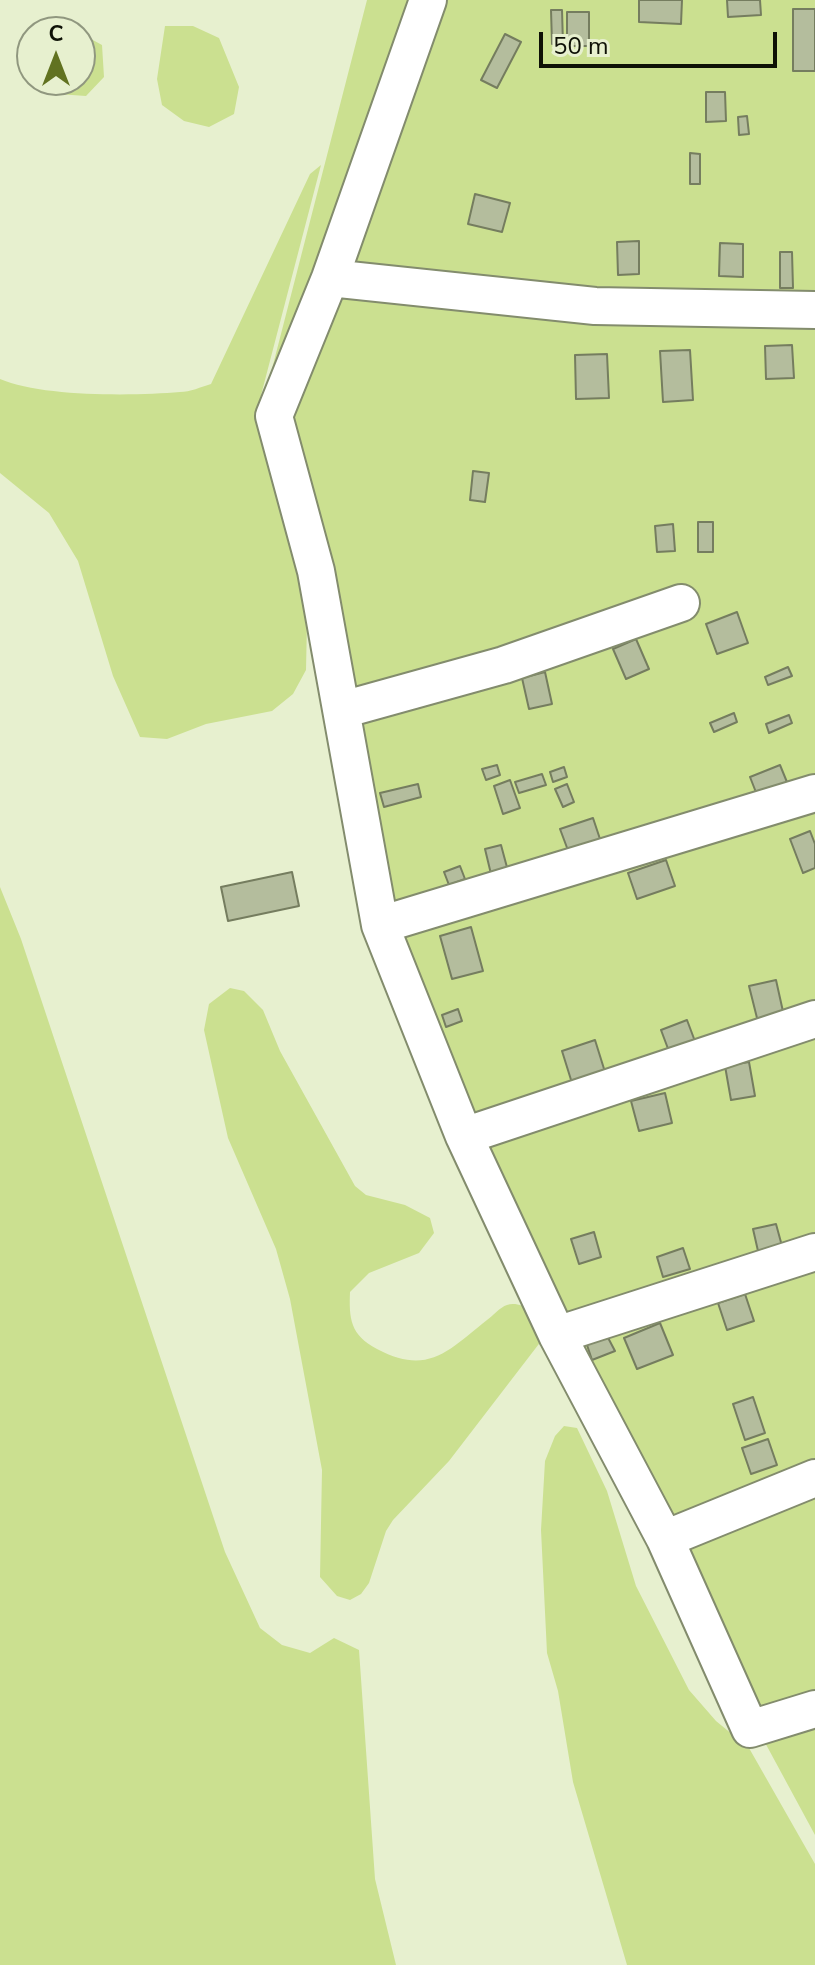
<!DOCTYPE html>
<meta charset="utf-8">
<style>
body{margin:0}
#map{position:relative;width:815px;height:1965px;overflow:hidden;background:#e7f0cf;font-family:"Nunito Sans",sans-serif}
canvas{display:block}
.north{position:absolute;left:16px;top:16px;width:80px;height:80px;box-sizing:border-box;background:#e7f0cf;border:2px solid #90977f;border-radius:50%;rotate:0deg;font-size:22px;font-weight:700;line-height:32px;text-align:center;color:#0e1106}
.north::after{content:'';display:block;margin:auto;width:28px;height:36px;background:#617220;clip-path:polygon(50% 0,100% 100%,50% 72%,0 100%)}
.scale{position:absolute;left:539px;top:32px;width:238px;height:36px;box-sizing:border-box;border:4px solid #0e1106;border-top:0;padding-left:10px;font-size:24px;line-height:28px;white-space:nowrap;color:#0e1106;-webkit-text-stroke:6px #e7f0cf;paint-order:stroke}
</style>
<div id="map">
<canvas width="815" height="1965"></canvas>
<div class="north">С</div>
<div class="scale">50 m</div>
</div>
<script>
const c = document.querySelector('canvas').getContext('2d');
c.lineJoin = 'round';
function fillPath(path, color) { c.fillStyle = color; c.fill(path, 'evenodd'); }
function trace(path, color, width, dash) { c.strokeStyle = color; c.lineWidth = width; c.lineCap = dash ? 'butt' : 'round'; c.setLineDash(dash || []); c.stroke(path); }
fillPath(new Path2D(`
 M367,0H815V1835L545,1336L449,1461L393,1520L386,1531L369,1583L361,1594L350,1600L337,1596L320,1577L322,1470L290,1299L276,1249L228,1138L204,1030L209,1004L230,988L244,991L263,1010L280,1051L355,1186L366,1195L405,1205L430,1218L434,1233L419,1253L369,1273L350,1292C349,1318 350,1335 377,1349C428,1376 448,1351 487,1320C493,1316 500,1307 507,1305C514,1302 524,1306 530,1308L480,1216L380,925L307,622L306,670L293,694L272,711L206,724L167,739L140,737L113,676L78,561L49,513L0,473V379C41,397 135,396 180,392C190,392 201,387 211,384L310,174L321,165L259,403L296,567L265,396Z
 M165,26H193L219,38L239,87L234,114L209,127L184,121L162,105L157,79Z
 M80,33L102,45L104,77L86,96L58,94L41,80H80Z
 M0,887L21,939L225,1552L260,1628L282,1645L310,1653L334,1638L359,1650L375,1879L396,1965H0Z
 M564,1426L577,1428L607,1491L636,1586L689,1690L716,1721L749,1748L815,1864V1965H627L573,1782L558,1691L547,1653L541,1530L545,1461L555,1436Z`), '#cbe090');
const building = new Path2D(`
 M639,0H682L681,24L639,22Z
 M727,0H760L761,15L728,17Z
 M793,9H815V71H793Z
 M551,10H562L563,44H552Z
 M567,12H589V46H567Z
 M505,34L521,42L497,88L481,80Z
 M706,92H725L726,121L706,122Z
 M747,116L749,134L739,135L738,117Z
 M690,153L700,154V184H690Z
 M475,194L510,203L502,232L468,224Z
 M639,241V274L618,275L617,242Z
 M720,243L743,244V277L719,276Z
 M780,252H792L793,288H780Z
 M792,345L794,378L766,379L765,346Z
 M690,350L693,400L663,402L660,351Z
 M607,354L609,398L576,399L575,355Z
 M473,471L489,473L485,502L470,500Z
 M698,522H713V552H698Z
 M673,524L675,551L657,552L655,526Z
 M737,612L748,643L717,654L706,624Z
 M636,639L649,669L626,679L613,649Z
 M788,667L792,676L768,685L765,677Z
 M545,672L552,704L529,709L522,678Z
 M734,713L737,722L714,732L710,723Z
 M789,715L792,723L769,733L766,724Z
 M497,765L500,775L486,780L482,769Z
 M780,765L789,787L759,800L750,777Z
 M564,767L567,777L553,782L550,772Z
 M542,774L546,785L519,793L515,782Z
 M510,780L520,808L503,814L494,786Z
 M418,784L421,797L384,807L380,793Z
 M567,784L574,802L563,807L555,789Z
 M593,818L601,842L569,853L560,829Z
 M810,831L815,844V868L803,873L790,839Z
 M501,845L508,871L491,874L485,849Z
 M666,860L675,886L637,899L628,873Z
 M460,866L465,879L449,885L444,872Z
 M292,872L299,906L228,921L221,887Z
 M471,927L483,971L452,979L440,936Z
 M776,980L784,1016L758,1022L749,986Z
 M458,1009L462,1021L446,1027L442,1015Z
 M687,1020L696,1044L670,1054L661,1030Z
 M595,1040L605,1072L572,1083L562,1051Z
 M749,1062L755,1096L731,1100L725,1066Z
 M665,1093L672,1123L639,1131L631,1101Z
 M776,1224L782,1246L758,1251L753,1229Z
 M594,1232L601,1257L579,1264L571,1239Z
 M683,1248L690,1269L663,1277L657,1257Z
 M745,1294L754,1321L727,1330L718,1303Z
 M660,1323L673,1355L637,1369L624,1338Z
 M605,1332L615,1351L592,1360L585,1339Z
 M753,1397L765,1433L745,1440L733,1404Z
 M768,1439L777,1465L751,1474L742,1448Z`);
fillPath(building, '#b4bd9d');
trace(building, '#757d5f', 2);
const minor = new Path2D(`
 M428,0L330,278L274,416L316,571L380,925L464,1136L557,1335L665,1539L750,1729L815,1709
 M330,278L595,306L815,310
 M342,710L504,665L681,603
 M380,925L815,793
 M464,1136L815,1019
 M557,1335L815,1252
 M665,1539L815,1478`);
trace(minor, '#838c6d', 40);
trace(minor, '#fff', 36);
</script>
